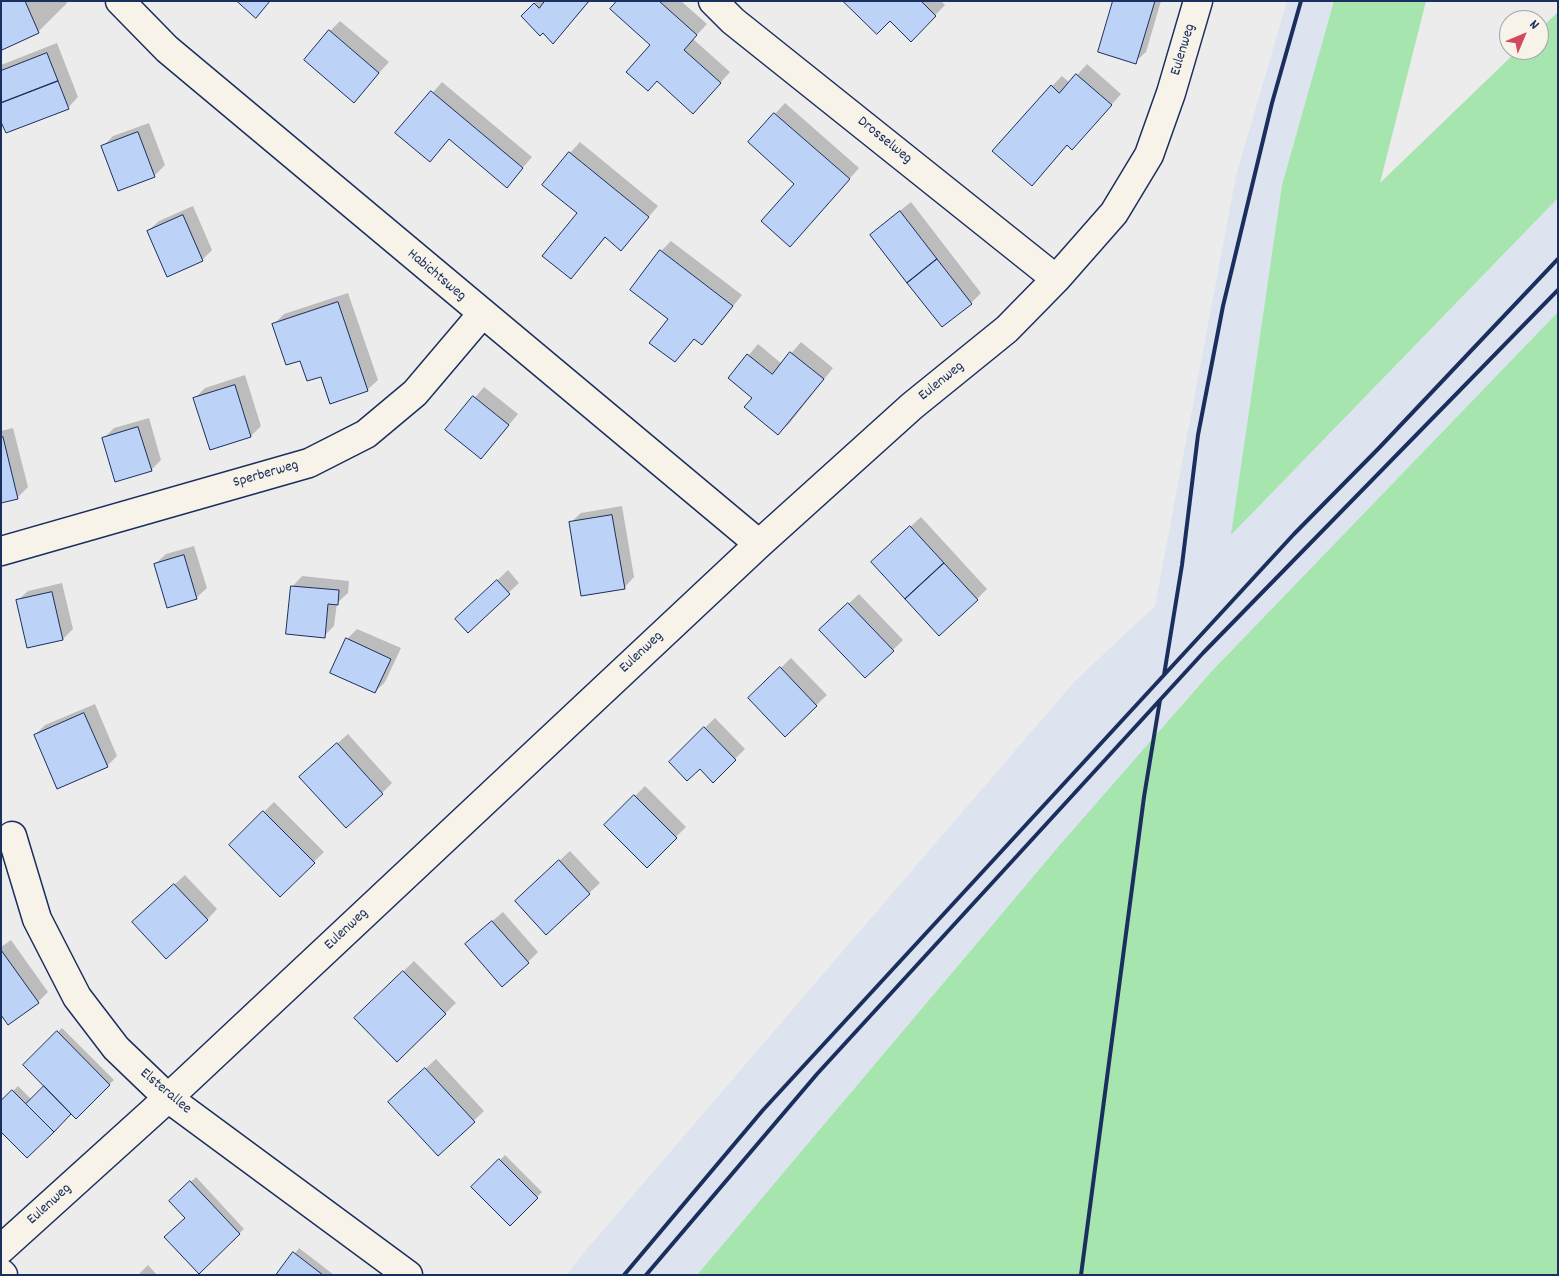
<!DOCTYPE html>
<style>
body{margin:0}
#map{position:relative;width:1559px;height:1276px;overflow:hidden;background:#ebeceb;font-family:Dekko,sans-serif}
canvas{display:block}
.frame{position:absolute;inset:0;border:2px solid #1b2f5e;pointer-events:none}
.north{position:absolute;left:1499px;top:10px;width:50px;height:50px;box-sizing:border-box;background:#f7f3e8;border:1px solid #9fa5b1;border-radius:50%;rotate:45deg;font-size:14px;font-weight:700;line-height:20px;text-align:center;color:#1b2f5e}
.north::after{content:'';display:block;margin:auto;width:18px;height:22px;background:#d1495b;clip-path:polygon(50% 0,100% 100%,50% 72%,0 100%)}
</style>
<div id="map">
<canvas width="1559" height="1276"></canvas>
<div class="frame"></div>
<div class="north">N</div>
</div>
<script>
const c = document.querySelector('canvas').getContext('2d');
c.lineJoin = 'round';
function fillPath(path, color) { c.fillStyle = color; c.fill(path, 'evenodd'); }
function trace(path, color, width, dash) { c.strokeStyle = color; c.lineWidth = width; c.lineCap = dash ? 'butt' : 'round'; c.setLineDash(dash || []); c.stroke(path); }
function label(font, color, halo, rows, align = 'center') {
  c.font = font + ' Dekko,sans-serif'; c.lineWidth = 4; c.setLineDash([]); c.textBaseline = 'middle'; c.strokeStyle = halo; c.fillStyle = color; for (const [text, x, y, turn = 0] of rows) {
    c.save(); c.translate(x, y); c.rotate((+turn || 0) * Math.PI / 180); c.textAlign = isNaN(turn) ? turn : align; if (halo) c.strokeText(text, 0, 0); c.fillText(text, 0, 0); c.restore();
  }
}
fillPath(new Path2D(`
 M1287,1H1334L1282,185L1232,534L1558,198V312L1211,672L1181,706L1124,1036L1059,846L697,1275H567L586,1250L1074,682L1155,606L1236,176Z`), '#dde4ef');
fillPath(new Path2D(`
 M1334,1H1426L1380,183L1518,50H1539V30L1558,12V198L1231,535L1282,185Z
 M1558,312V1275H697L1059,846L1211,672Z`), '#a6e5ad');
fillPath(new Path2D(`
 M1,1H66L67,3L38,32L2,48Z
 M537,1H590L553,42L543,32L522,16Z
 M618,1H681L707,24L693,39L730,72L703,102L651,45Z
 M844,1H941L945,5L911,40L890,20Z
 M1114,1H1161L1146,52L1135,62Z
 M340,21L389,62L354,101L330,31Z
 M57,43L78,97L68,108L1,119V65Z
 M1087,64L1121,94L1082,138L1068,144L1042,174L1052,86L1062,76L1070,83Z
 M442,82L532,157L507,186L450,138L397,133Z
 M785,103L859,168L800,235L796,183L749,142Z
 M149,123L165,165L154,176L103,146L113,136Z
 M580,142L658,206L621,249L606,237L571,277L578,213L570,153Z
 M911,202L981,293L971,303L872,235L882,225Z
 M193,206L212,250L202,260L148,231L159,221Z
 M671,241L742,295L712,333L702,344L695,338L675,361L661,251Z
 M348,293L378,380L367,390L322,375L301,359L273,325L284,314Z
 M801,342L833,368L789,424L778,434L754,397L730,378L758,344L782,364Z
 M245,375L261,426L251,436L195,398L205,388Z
 M484,387L518,414L481,458L447,430Z
 M149,418L161,460L151,470L104,438L114,428Z
 M13,428L28,487L18,497L1,502V431Z
 M622,506L634,577L624,588L570,523L581,513Z
 M921,517L987,589L977,599L883,552Z
 M194,546L207,588L196,598L155,564L166,554Z
 M508,570L519,583L468,631L467,609Z
 M302,576L349,581L348,593L337,603L334,626L324,636L292,587Z
 M62,583L73,629L63,639L17,601L28,591Z
 M859,594L903,640L893,650L821,630Z
 M357,629L401,648L385,682L375,692L347,639Z
 M791,658L827,695L785,735L750,698Z
 M95,704L117,756L107,766L35,735L45,725Z
 M715,718L745,749L713,781L700,767L670,762Z
 M348,734L392,783L382,793L311,767Z
 M645,786L686,827L647,866L606,825Z
 M274,802L324,852L280,895L230,845Z
 M570,851L600,883L546,933L526,891Z
 M185,875L217,909L207,920L144,912Z
 M503,912L538,952L528,962L477,934Z
 M11,940L48,992L38,1002L1,1013V947Z
 M414,961L456,1003L397,1060L356,1018Z
 M62,1028L114,1080L76,1117L71,1113L27,1156L1,1103L18,1086L32,1100L46,1086L24,1065Z
 M436,1059L484,1111L438,1154L400,1092Z
 M505,1155L542,1192L510,1224L473,1187Z
 M196,1177L244,1229L199,1272L186,1218L171,1201Z
 M299,1248L334,1275H278Z
 M148,1265L157,1275H138Z`), '#0003');
const building = new Path2D(`
 M1,1H25L39,33L2,50Z
 M237,1H270L256,18Z
 M545,1H589L553,44L543,33L540,36L521,16L534,3L539,8Z
 M617,1H659L697,35L684,50L721,83L693,114L657,81L648,91L626,72L650,45L610,9Z
 M843,1H921L936,16L911,42L890,21L877,34Z
 M1113,1H1155L1136,64L1098,52Z
 M329,30L379,73L354,103L304,60Z
 M47,53L58,81L1,103V71Z
 M1076,74L1112,105L1072,150L1067,145L1032,186L992,151L1051,85L1059,93Z
 M58,81L69,109L6,133L1,122V103Z
 M431,91L523,168L507,188L449,139L430,162L395,133Z
 M774,113L850,179L790,247L761,221L794,184L748,142Z
 M138,132L155,177L118,191L101,146Z
 M569,152L649,217L621,251L605,237L571,279L542,256L577,213L542,185Z
 M900,211L937,259L907,283L870,235Z
 M183,215L203,261L167,277L147,231Z
 M660,250L733,306L702,345L694,339L675,362L649,343L668,319L630,290Z
 M937,259L972,304L942,327L907,283Z
 M338,302L368,391L330,404L321,377L307,381L300,361L286,365L272,324Z
 M790,352L824,379L778,435L744,407L752,398L728,378L747,354L772,374Z
 M235,385L251,437L210,450L193,398Z
 M473,396L509,425L481,459L445,430Z
 M138,427L152,471L115,482L102,438Z
 M3,437L18,499L1,503V438Z
 M612,515L625,589L581,596L569,522Z
 M910,526L944,563L905,599L871,562Z
 M184,555L197,599L167,608L154,564Z
 M944,563L978,600L939,636L905,599Z
 M497,580L510,594L468,633L455,619Z
 M291,586L339,590L338,605L328,604L325,638L286,634Z
 M52,592L63,640L27,648L16,600Z
 M848,603L894,651L865,678L819,630Z
 M346,638L391,659L375,693L330,673Z
 M780,667L817,706L785,737L748,698Z
 M84,713L108,767L57,789L34,735Z
 M704,727L736,760L713,783L700,769L687,781L669,762Z
 M337,743L383,794L346,828L299,777Z
 M634,795L677,838L647,868L604,825Z
 M263,811L315,863L280,897L229,845Z
 M559,860L590,894L546,935L515,901Z
 M174,884L208,920L166,959L132,922Z
 M492,921L529,963L502,987L465,944Z
 M1,950L39,1003L8,1025L1,1015Z
 M403,971L446,1014L397,1062L354,1018Z
 M57,1031L110,1085L76,1119L23,1065Z
 M425,1068L475,1122L438,1156L388,1102Z
 M44,1086L71,1114L54,1132L26,1104Z
 M12,1090L54,1132L27,1158L1,1132V1101Z
 M499,1159L538,1198L510,1226L471,1187Z
 M190,1181L240,1234L199,1274L164,1237L185,1218L169,1201Z
 M293,1252L323,1275H276Z`);
fillPath(building, '#bdd2f7');
trace(building, '#1b2f5e', 1);
const minor = new Path2D(`
 M120,1L167,49L759,544
 M713,1L733,21L1056,279
 M1,551L309,463L366,434L415,393L482,314
 M12,836L37,919L77,997L116,1048L168,1098L408,1275
 M1,1249L168,1098L759,544L912,406L1007,329L1056,279L1114,213L1149,155L1171,93L1198,1
 M1,1273L3,1275`);
trace(minor, '#1b2f5e', 31);
trace(minor, '#f7f3e8', 28);
trace(new Path2D(`
 M1164,675L1182,565L1198,435L1223,306L1272,103L1301,1
 M624,1275L763,1110L1294,534L1379,448L1558,259
 M646,1275L817,1074L1203,653L1558,290
 M1081,1275L1144,797L1160,700`), '#1b2f5e', 4);
label('15px', '#1b2f5e', '#f7f3e8', [
 ["Eulenweg",1184,50,-73],
 ["Drosselweg",884,141,39],
 ["Habichtsweg",436,276,40],
 ["Eulenweg",942,382,-39],
 ["Sperberweg",266,475,-16],
 ["Eulenweg",642,653,-43],
 ["Eulenweg",347,930,-43],
 ["Elsterallee",165,1092,40],
 ["Eulenweg",50,1205,-42]
]);
</script>
